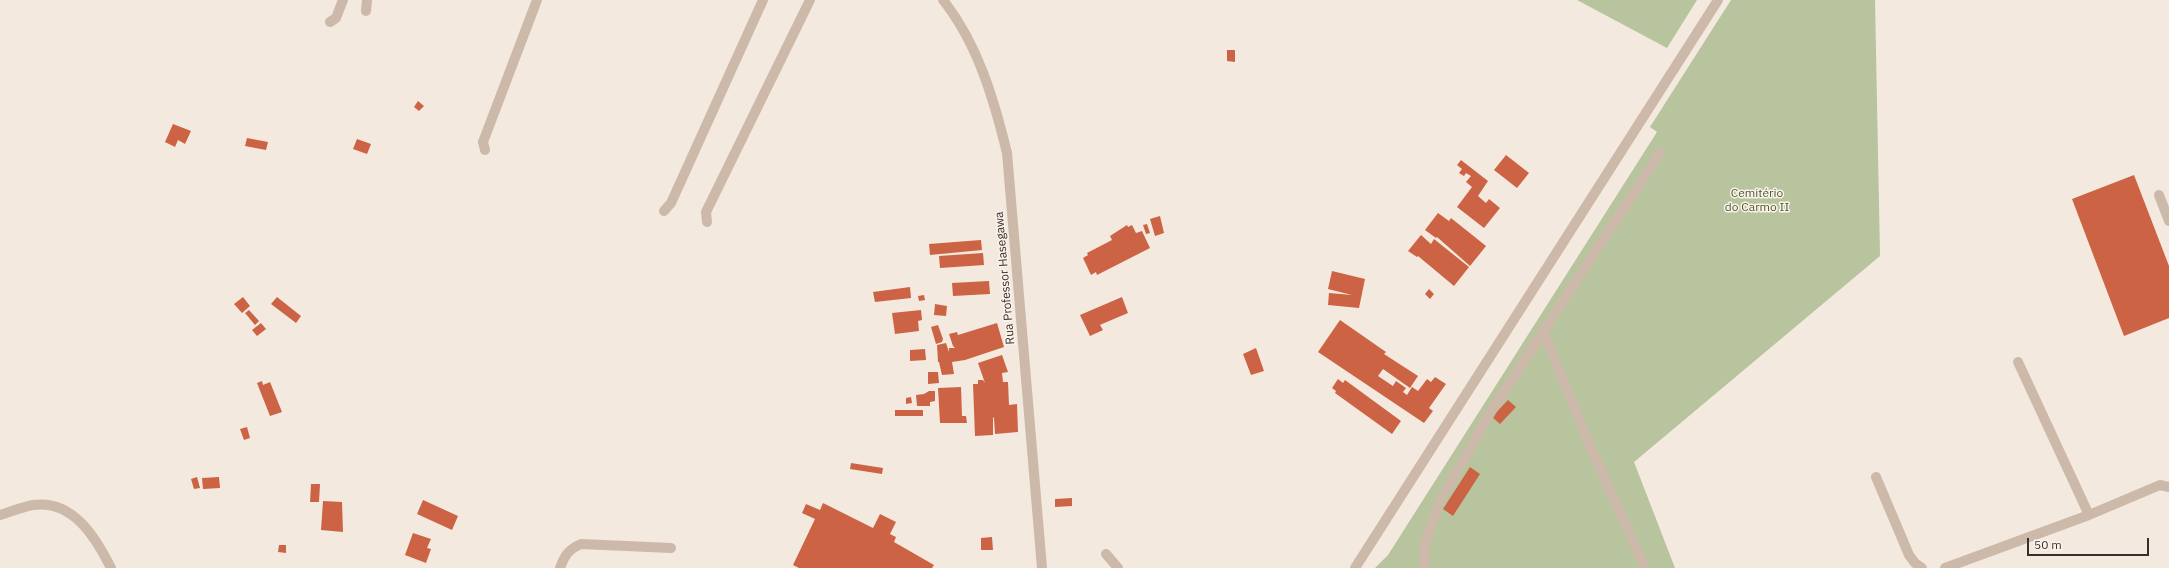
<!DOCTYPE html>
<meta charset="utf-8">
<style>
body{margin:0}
#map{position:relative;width:2169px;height:568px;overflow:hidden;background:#f4e9de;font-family:"IBM Plex Sans",sans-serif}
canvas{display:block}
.scale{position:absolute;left:2027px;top:538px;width:122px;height:18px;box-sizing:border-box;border:2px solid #3a2e29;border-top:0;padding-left:5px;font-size:12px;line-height:14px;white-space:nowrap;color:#3a2e29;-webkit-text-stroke:3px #fbf3eb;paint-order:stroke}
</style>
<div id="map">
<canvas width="2169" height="568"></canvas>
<div class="scale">50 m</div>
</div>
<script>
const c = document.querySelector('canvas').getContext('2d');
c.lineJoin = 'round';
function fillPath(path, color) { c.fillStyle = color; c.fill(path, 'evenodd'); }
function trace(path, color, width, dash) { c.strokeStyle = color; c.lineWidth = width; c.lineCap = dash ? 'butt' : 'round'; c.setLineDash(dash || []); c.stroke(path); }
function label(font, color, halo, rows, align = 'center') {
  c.font = font + ' "IBM Plex Sans",sans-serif'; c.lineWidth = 3; c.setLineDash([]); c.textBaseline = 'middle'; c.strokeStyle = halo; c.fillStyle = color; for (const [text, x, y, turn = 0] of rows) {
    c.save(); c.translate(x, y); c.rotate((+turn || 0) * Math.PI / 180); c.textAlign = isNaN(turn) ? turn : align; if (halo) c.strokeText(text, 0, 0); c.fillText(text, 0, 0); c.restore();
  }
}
fillPath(new Path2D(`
 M1577,0H1697L1667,48Z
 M1731,0H1875L1880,256L1634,462L1675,568H1375L1388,555L1657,132L1650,127Z`), '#b7c49d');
fillPath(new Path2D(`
 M1227,50H1235V62L1227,61Z
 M418,101L424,106L419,111L414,107Z
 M173,124L191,131L185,144L178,140L175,147L165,142Z
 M247,138L268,142L266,150L245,146Z
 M357,139L371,144L367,154L353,149Z
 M1506,155L1529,173L1517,188L1494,170Z
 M1461,160L1488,181L1478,196L1486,203L1489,199L1500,208L1484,228L1457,207L1472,187L1466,182L1471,176L1466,173L1464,176L1459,173L1462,169L1457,165Z
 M2134,175L2169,266V318L2124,336L2072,199Z
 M1438,213L1449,221L1451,218L1486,246L1470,266L1437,237L1436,238L1425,230Z
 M1160,216L1164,233L1155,236L1150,219Z
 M1147,224L1150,233L1146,234L1143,225Z
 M1127,225L1128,227L1132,225L1136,233L1142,231L1150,248L1097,275L1096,272L1091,275L1083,258L1088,255L1087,253L1112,240L1110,236Z
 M1421,235L1431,244L1434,239L1469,267L1454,286L1418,256L1417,257L1408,251Z
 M981,240L982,250L930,255L929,244Z
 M983,253L984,265L940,268L939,256Z
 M1332,271L1365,279L1359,308L1328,305L1329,293L1352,295L1328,289Z
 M989,281L990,294L953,296L952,283Z
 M910,287L911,298L875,302L873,292Z
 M1429,289L1434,294L1430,299L1425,294Z
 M924,295L925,300L919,301L918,296Z
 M243,297L250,306L242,313L234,304Z
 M277,297L301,316L296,323L271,304Z
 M1122,297L1128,313L1102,324L1100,325L1103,330L1090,336L1080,315Z
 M935,304L947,306L946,316L934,315Z
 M249,310L259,321L255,325L245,313Z
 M921,310L922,320L918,321L919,331L895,334L892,313Z
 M1340,320L1386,352L1384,354L1418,376L1410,388L1383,369L1378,376L1393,386L1396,381L1406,388L1403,392L1407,395L1412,387L1418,391L1427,379L1431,382L1435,377L1446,384L1429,408L1433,411L1424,423L1318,352Z
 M261,323L266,329L257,336L252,330Z
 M997,323L1004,347L965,360L952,362L954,374L942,375L939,362H938L937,345L946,343L949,352V348H955L953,346L949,334L957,332L958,335Z
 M938,325L943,339L942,342L936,344L931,327Z
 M1256,348L1264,371L1251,375L1243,354Z
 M925,349L926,360L910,361V350Z
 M1002,355L1008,372L1002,373L1003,382H1008L1009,405L1017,404L1018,432L995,434L994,418L993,417V435L975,436L973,384H978V380H983L985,383L978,363Z
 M928,372H938L939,383L928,384Z
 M1338,379L1343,383L1345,380L1401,421L1392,434L1335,393L1336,391L1332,388Z
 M262,381L263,385L270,382L282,412L270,416L257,383Z
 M961,387L962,416H966L967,423H940L938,388Z
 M929,391H935V401L930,402V406H917L916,395L924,394Z
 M911,397L912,403L906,404V398Z
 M1508,400L1516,407L1500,424L1492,417Z
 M895,410H923V416H895Z
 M247,427L250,438L244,440L240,429Z
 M851,463L883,468L882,474L850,469Z
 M1470,467L1480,474L1453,516L1443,509Z
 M197,477L200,488L194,489L191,479Z
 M219,477L220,488L203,489L202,478Z
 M311,484H320L319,502H310Z
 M1072,498V506L1055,507V499Z
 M423,500L458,516L452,530L417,514Z
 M323,501L342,502L343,532L321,530Z
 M823,503L873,528L880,514L896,522L890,534L896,537L894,542L934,565L932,568H799L793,565L815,519L802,513L806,504L820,510Z
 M413,533L431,539L427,548L431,549L426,563L405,555Z
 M992,537L993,550H981V538Z
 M279,545H286V553L278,552Z`), '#cc6344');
trace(new Path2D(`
 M943,0C978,44 994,100 1007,153L1042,568
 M366,11L367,0
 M330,22L336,18L343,0
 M485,150L483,142L537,0
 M2159,195L2169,221
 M664,211L671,203L763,0
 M707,222L706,212L810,0
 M1543,331L1590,446L1645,568
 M2018,362L2089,515
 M1876,477L1909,555L1915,563L1922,568
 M0,515C10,512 22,507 33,505C73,499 96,538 111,568
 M1106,554L1118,568
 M560,568C564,556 569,549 581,544L671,548
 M1355,568L1718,0
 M1424,568L1425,544L1438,505L1492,410L1660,153
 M1945,568L2089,515L2160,485L2169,487`), '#cdb9a9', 10);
label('12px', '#495a2b', '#fbf3eb', [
 ["Cemitério",1757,194],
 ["do Carmo II",1757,208]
]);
label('12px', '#3a2e29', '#fbf3eb', [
 ["Rua Professor Hasegawa",1005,278,-95]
]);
</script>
